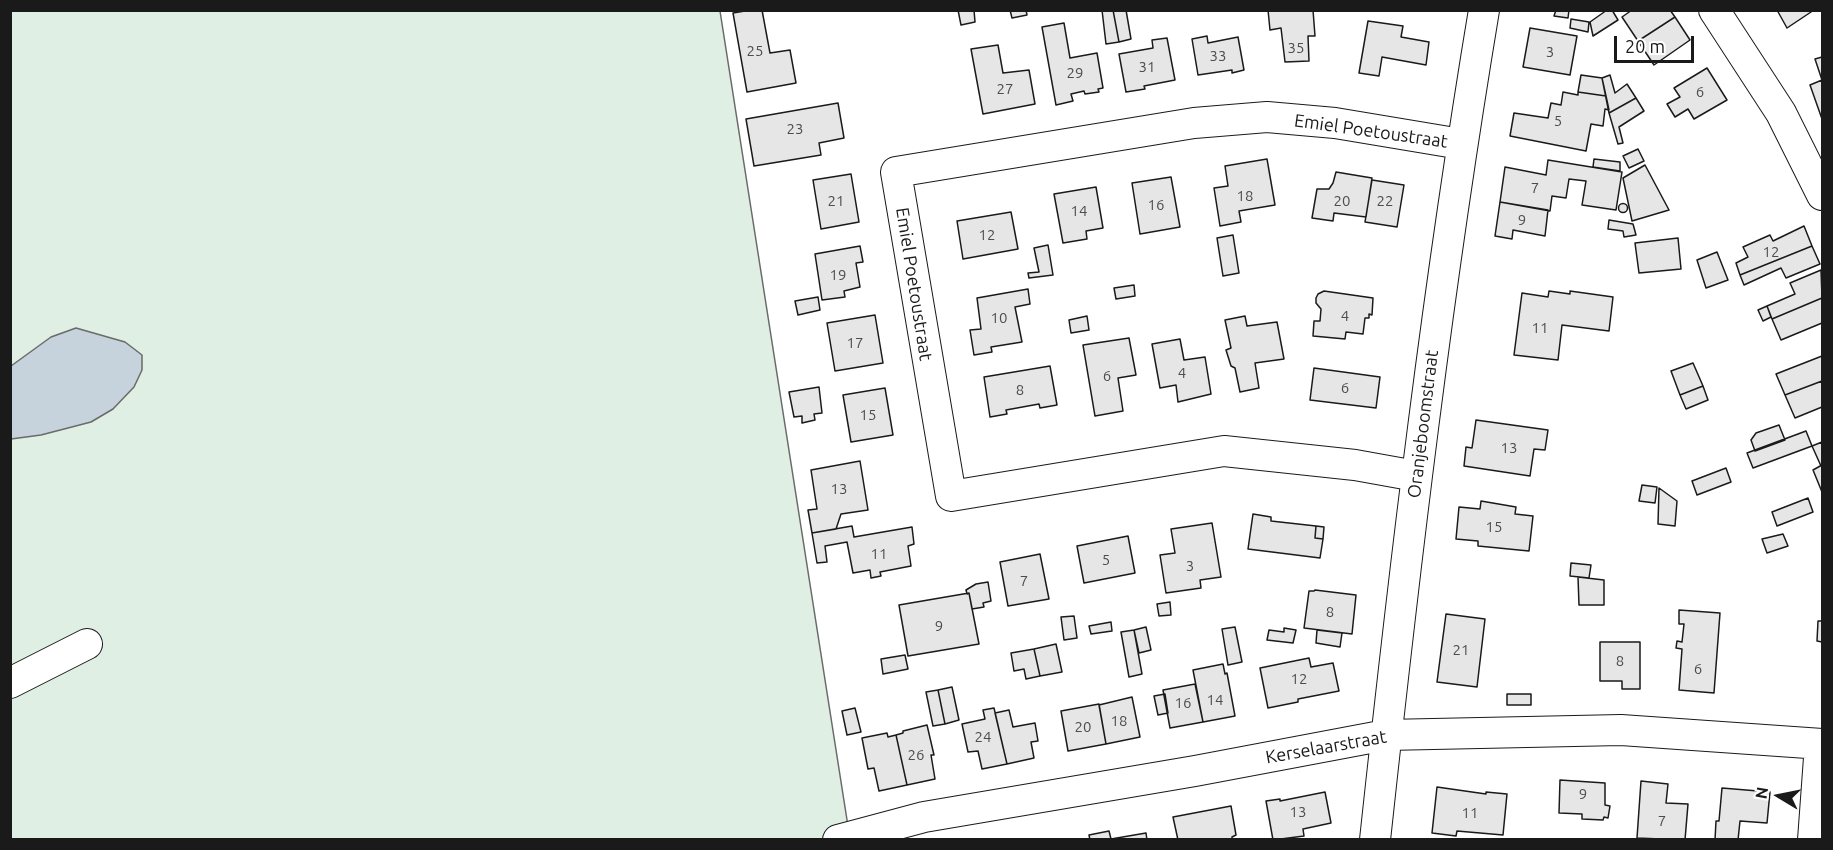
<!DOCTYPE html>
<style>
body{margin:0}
#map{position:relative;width:1833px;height:850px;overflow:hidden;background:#fff;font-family:Ubuntu,sans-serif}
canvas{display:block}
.frame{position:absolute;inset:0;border:12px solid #1a1a1a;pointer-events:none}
.north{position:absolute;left:1749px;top:766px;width:60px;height:60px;-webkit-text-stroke:4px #fff;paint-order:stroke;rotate:280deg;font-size:16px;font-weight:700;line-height:24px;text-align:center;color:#1a1a1a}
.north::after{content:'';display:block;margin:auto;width:21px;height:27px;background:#1a1a1a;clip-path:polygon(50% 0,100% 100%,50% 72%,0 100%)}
.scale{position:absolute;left:1614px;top:36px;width:80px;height:27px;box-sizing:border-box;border:3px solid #1a1a1a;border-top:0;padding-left:8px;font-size:18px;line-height:21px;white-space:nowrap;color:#1a1a1a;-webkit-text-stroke:4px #fff;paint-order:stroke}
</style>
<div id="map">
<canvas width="1833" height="850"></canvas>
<div class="frame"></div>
<div class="north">N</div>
<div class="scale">20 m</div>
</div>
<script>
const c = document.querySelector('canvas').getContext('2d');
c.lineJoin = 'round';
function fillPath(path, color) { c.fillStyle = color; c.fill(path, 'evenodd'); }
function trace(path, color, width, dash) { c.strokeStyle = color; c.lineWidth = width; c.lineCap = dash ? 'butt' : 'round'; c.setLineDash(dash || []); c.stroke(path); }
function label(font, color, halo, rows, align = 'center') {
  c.font = font + ' Ubuntu,sans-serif'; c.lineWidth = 4.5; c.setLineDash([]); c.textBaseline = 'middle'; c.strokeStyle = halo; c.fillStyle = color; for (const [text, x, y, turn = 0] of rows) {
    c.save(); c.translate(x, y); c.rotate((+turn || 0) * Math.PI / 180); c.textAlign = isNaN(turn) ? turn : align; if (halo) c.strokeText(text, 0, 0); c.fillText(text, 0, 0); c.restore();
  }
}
const green = new Path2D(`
 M10,11H720L850,839H11Z`);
fillPath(green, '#e0efe3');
trace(green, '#6a6a6a', 1.5);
const water = new Path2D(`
 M76,328L125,342L142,355V370L134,387L113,409L91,422L41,435L11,439V366L51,337Z`);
fillPath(water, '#c6d2dc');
trace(water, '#6a6a6a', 1.5);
const building = new Path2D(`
 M751,10H762L770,53L790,50L796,83L747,92L733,13Z
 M958,10H974L975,22L961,25Z
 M1010,10H1026L1027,15L1012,18Z
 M1102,10H1113L1119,42L1106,44Z
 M1113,10H1126L1131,39L1119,42Z
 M1268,10H1313L1315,36H1308L1309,61L1285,62L1281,28L1270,30Z
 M1556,10H1569L1568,18L1554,16Z
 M1607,10H1612L1618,20L1593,36L1590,22Z
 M1632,10H1670L1675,17L1638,41L1622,17Z
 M1777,10H1814L1787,28Z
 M1675,17L1690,40L1654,65L1638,41Z
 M1571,19L1589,22L1588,32L1570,28Z
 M1368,21L1403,26L1401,37L1429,42L1426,65L1382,57L1379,76L1359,73Z
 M1064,23L1070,58L1097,53L1103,88L1098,89L1099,92L1085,94L1084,91L1071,94L1073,101L1056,105L1042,27Z
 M1530,28L1577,36L1570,75L1523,67Z
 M1207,36L1208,43L1238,37L1244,70L1232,73V70L1198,75L1192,39Z
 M1167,38L1175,80L1144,86L1145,89L1126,92L1119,54L1153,48L1152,40Z
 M998,45L1003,73L1029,70L1035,104L983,114L971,49Z
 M1822,57V80L1815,59Z
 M1707,68L1727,100L1694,119L1688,109L1675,117L1667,104L1680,97L1674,88Z
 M1581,75L1602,78L1606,96L1578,92Z
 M1610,75L1615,93L1627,84L1636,98L1609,113L1602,78Z
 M1822,80V119L1810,85Z
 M1563,92L1578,95V92L1606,96L1609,110L1605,109L1603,126L1591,124L1586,151L1510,136L1514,113L1548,118L1551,103L1561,105Z
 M1636,98L1644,111L1619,127L1623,143L1618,144L1609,113Z
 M838,103L844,138L819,143L821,155L754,166L746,119Z
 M1638,149L1644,161L1629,168L1623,156Z
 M1267,159L1275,205L1239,211L1241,222L1220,226L1214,188L1228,186L1225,166Z
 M1594,159L1620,162V171L1593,167Z
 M1548,160L1622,172L1616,210L1582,205L1586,181L1569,179L1566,198L1552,196L1550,211L1500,202L1505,167L1546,175Z
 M1645,165L1669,210L1632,221L1623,178Z
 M1336,172L1372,178L1366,217L1334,213L1333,221L1312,218L1317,189H1329L1333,183Z
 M851,174L859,222L821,229L813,180Z
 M1171,177L1180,227L1140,234L1132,183Z
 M1372,180L1404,185L1397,227L1365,222Z
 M1096,187L1103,228L1086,231L1087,239L1063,243L1054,194Z
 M1500,202L1548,210L1545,236L1513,230L1512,239L1495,236Z
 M1618.5 208a4.5 4.5 0 1 1 9 0a4.5 4.5 0 1 1-9 0Z
 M1011,212L1018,249L963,259L957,221Z
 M1609,220L1633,224L1636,235L1624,237L1623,231L1608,229Z
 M1804,226L1812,246L1740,275L1736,263L1748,257L1743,247L1770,235L1773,241Z
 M1233,235L1239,273L1223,276L1217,238Z
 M1678,238L1681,269L1639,273L1635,243Z
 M1048,245L1053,275L1029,278L1028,273L1039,272L1034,248Z
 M860,246L863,262L856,263L860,287L844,291L845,297L822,300L815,254Z
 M1812,246L1820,264L1786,278L1781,268L1744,285L1740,275Z
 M1717,252L1728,280L1706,288L1697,260Z
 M1821,270L1822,298L1772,319L1767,306L1795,294L1790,283Z
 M1134,285L1135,296L1116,299L1114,288Z
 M1028,289L1030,304L1015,307L1022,342L991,347L992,352L974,355L970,330L981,329L977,298Z
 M1324,291L1373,298L1372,315L1369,314V318H1365L1363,334L1346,332L1345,339L1313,336L1314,321H1320L1321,309L1316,303V298L1318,294Z
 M1549,291L1570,294V291L1613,297L1609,331L1562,325L1558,360L1514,355L1522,293L1548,297Z
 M818,297L820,310L798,315L795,301Z
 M1822,298V323L1781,340L1772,319Z
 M1767,306L1771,317L1763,321L1758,310Z
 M875,315L883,363L835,371L827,323Z
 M1087,316L1089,330L1071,333L1069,320Z
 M1245,316L1247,326L1277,322L1284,359L1255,363L1259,388L1240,392L1235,368L1231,366L1226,350L1231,348L1225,320Z
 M1129,338L1136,375L1118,378L1123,411L1095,416L1083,345Z
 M1180,339L1184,360L1205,357L1211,394L1178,402L1176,385L1160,388L1152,344Z
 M1822,356V381L1785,395L1776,374Z
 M1693,363L1703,386L1680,395L1671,371Z
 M1050,366L1057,405L1040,408L1039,404L1006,410L1007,414L990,417L984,377Z
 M1314,368L1380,377L1376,408L1310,400Z
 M1822,381V407L1795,418L1785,395Z
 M1703,386L1708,400L1686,409L1680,395Z
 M819,387L822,413L814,414L815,420L802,423V416L794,417L789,392Z
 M885,388L893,435L851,442L843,395Z
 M1476,420L1548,430L1545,450L1534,449L1530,476L1464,466L1466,447L1472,448Z
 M1779,425L1785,440L1755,451L1751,440L1756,433Z
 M1806,431L1812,446L1753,468L1747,453Z
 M1822,442V465L1821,466L1812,446Z
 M860,461L868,510L841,514L836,529L812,533L808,510L817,509L811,470Z
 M1822,465V492L1813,470Z
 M1726,468L1731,482L1697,495L1692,481Z
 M1642,485L1657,487L1655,503L1639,501Z
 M1659,488L1677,501L1675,526L1658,524Z
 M1808,498L1813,512L1777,526L1772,512Z
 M1481,501L1516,507L1515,514L1533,516L1529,551L1478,546V541L1456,539L1459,507L1480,509Z
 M1253,514L1271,517V521L1316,526L1315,538L1323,539L1320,558L1248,549Z
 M1212,523L1221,577L1200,580L1201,588L1166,593L1160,555L1175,553L1171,529Z
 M852,526L854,537L912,527L914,544L908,546L911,566L880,572L881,576L871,578L870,570L853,573L847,542L825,546L827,562L817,563L812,533Z
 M1316,526L1324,527L1323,539L1315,538Z
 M1783,534L1788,546L1767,553L1762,539Z
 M1128,536L1135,573L1084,583L1077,546Z
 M1040,554L1049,599L1008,606L1000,562Z
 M1571,563L1591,565L1589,578L1570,576Z
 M1578,577L1604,580V605H1579Z
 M988,582L991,601L983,603L984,607L972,609L969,593L967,594L966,590L976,584Z
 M1315,590L1356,595L1352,634L1304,628L1309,591H1314Z
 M969,593L979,644L908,656L899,605Z
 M1170,602L1171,615L1159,616L1157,604Z
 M1679,610L1720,613L1714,693L1679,690L1682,649L1676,648L1677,641L1682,642L1684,624H1679Z
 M1446,614L1485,619L1477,687L1437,682Z
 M1074,616L1077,638L1064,640L1061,617Z
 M1818,621H1822V642L1817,641Z
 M1111,622L1112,631L1091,634L1089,626Z
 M1146,627L1151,650L1139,653L1134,630Z
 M1235,627L1242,662L1228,665L1222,629Z
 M1284,628L1296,630L1293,643L1267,640L1269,630L1284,632Z
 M1134,630L1142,674L1129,677L1121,632Z
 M1317,630L1342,633L1340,647L1316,643Z
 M1600,642H1640V689H1622V681H1600Z
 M1056,644L1062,672L1040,676L1034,649Z
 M1034,649L1040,676L1026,679L1024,669L1014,671L1011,653Z
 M905,655L908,669L883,674L881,659Z
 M1309,658L1311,667L1333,663L1339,691L1298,699V702L1268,708L1260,668Z
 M1223,664L1225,674L1227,673L1235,716L1203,722L1193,670Z
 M1195,684L1203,722L1170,728L1163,690Z
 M952,687L959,720L945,724L938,690Z
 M938,690L945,724L933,726L926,692Z
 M1165,694L1168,713L1158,715L1154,696Z
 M1507,694H1531V705H1507Z
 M1132,697L1140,737L1106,744L1099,705Z
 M1099,704L1106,744L1068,751L1061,711Z
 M855,708L861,732L847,735L842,711Z
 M994,708L1007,764L982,769L978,751L968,752L962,724L985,719L983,710Z
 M1009,710L1013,727L1035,723L1038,741L1031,742L1034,758L1007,764L995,713Z
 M927,725L934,755H931L935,779L907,785L896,735L903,733V731Z
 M887,733L888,737L896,735L907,785L879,791L874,768L868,769L862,738Z
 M1560,780L1605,783V805L1610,806L1608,818L1604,817L1603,820L1582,819V814L1559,813Z
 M1641,781L1668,784L1666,803L1688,804L1685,840L1637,838Z
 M1437,787L1486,794V792L1507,794L1503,835L1457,831L1456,836L1432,833Z
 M1722,788L1770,792L1767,823L1740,821L1738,840H1715L1716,821H1719Z
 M1325,792L1331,823L1303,829L1304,836L1273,840L1266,801L1280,799V801Z
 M1231,806L1236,835L1232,837V840H1178L1173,817Z
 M1109,831L1111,839L1146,833L1147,840H1090L1089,835Z`);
fillPath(building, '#e6e6e6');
trace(building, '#1a1a1a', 1.5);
const minor = new Path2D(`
 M1714,10L1781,113L1822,195
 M1416,476L1355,465L1224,451L951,496L896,172L1194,123L1267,117L1335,123L1461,144
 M10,683L87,644
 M838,840L924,817L1195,771L1386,735L1621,730L1822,744
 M1375,840C1405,562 1438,286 1484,10
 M1813,840L1820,744`);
trace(minor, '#1a1a1a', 32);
trace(minor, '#fff', 30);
label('15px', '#4d4d4d', null, [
 ["35",1296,48],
 ["25",755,51],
 ["3",1550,52],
 ["33",1218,56],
 ["31",1147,67],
 ["29",1075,73],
 ["27",1005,89],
 ["6",1700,92],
 ["5",1558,121],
 ["23",795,129],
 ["7",1535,188],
 ["18",1245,196],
 ["21",836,201],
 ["20",1342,201],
 ["22",1385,201],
 ["16",1156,205],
 ["14",1079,211],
 ["9",1522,220],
 ["12",987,235],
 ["12",1771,252],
 ["19",838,275],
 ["4",1345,316],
 ["10",999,318],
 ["11",1540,328],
 ["17",855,343],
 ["4",1182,373],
 ["6",1107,376],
 ["6",1345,388],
 ["8",1020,390],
 ["15",868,415],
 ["13",1509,448],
 ["13",839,489],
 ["15",1494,527],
 ["11",879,554],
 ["5",1106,560],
 ["3",1190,566],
 ["7",1024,581],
 ["8",1330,612],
 ["9",939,626],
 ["21",1461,650],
 ["8",1620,661],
 ["6",1698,669],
 ["12",1299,679],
 ["14",1215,700],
 ["16",1183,703],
 ["18",1119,721],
 ["20",1083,727],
 ["24",983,737],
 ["26",916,755],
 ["9",1583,794],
 ["13",1298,812],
 ["11",1470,813],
 ["7",1662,821]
]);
label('18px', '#1a1a1a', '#fff', [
 ["Emiel Poetoustraat",1371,131,8],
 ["Emiel Poetoustraat",914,284,81],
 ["Oranjeboomstraat",1423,424,-83],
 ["Kerselaarstraat",1326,747,-10]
]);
</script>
